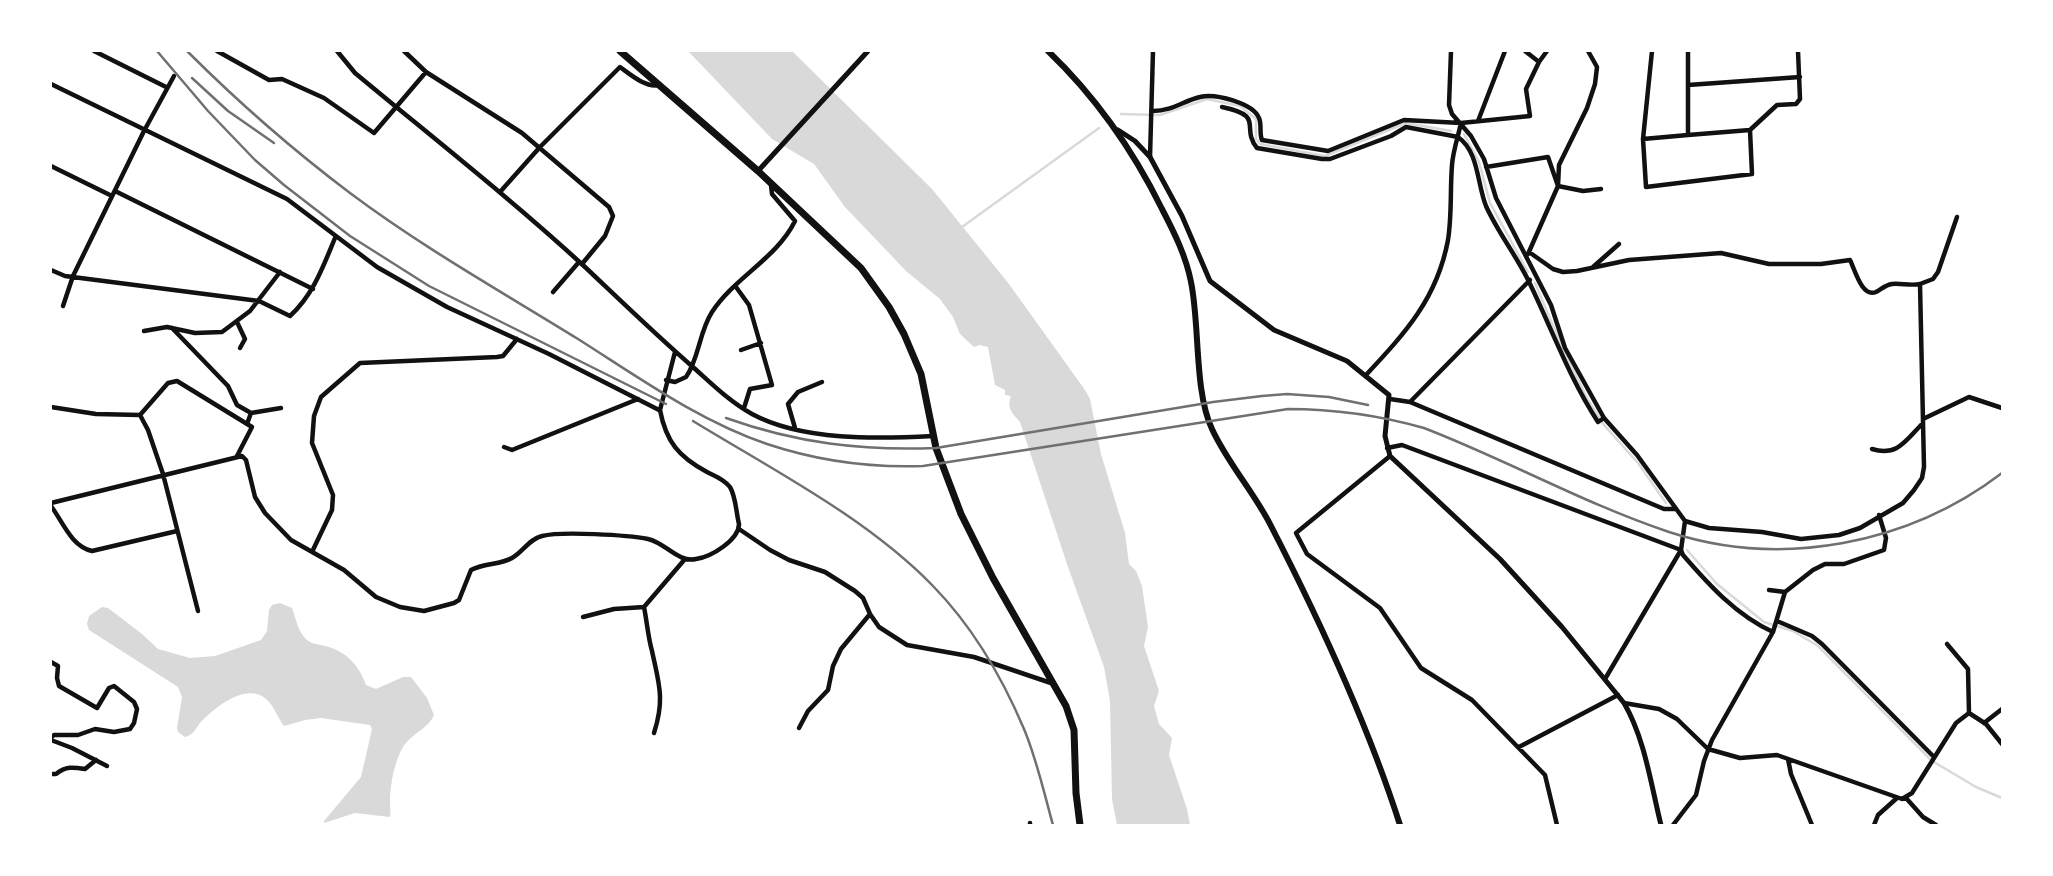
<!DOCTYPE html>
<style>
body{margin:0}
#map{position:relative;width:2053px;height:876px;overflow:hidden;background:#fff;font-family:"Roboto Condensed",sans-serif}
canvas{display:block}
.frame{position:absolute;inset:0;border:52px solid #fff;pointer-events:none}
</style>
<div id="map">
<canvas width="2053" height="876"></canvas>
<div class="frame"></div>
</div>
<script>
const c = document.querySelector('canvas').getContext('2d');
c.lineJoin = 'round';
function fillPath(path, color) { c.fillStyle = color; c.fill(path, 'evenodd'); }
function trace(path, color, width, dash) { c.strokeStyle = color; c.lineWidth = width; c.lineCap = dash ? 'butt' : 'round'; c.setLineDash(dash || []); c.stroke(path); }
fillPath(new Path2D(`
 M688,51H792L932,189L1009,284L1085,390L1090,399L1101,454L1125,533L1129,564L1136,571L1142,586L1148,627L1144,646L1159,691L1154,706L1159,724L1172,738L1169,755L1187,809L1190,825H1117L1112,799L1110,701L1104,667L1068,567L1020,422C1013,414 1006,408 1011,396L1005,395V390L995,385L988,347L980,345L974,347L960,334L953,317L940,299L906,271L845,207L814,164L772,139Z
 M280,603L292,608C296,618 297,629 305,638C310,644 318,644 325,646C346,651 359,665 366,685L376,689L403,677H411L427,698L434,715C429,728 411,734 403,747C395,760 390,784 390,801C390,807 391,811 390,817L355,813L324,823V821L361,777L372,729L370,725L321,718L305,720L284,726C277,717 275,707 266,699C246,682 215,707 200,723C195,729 194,735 185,737L178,732L177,728L182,697L178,687L89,630L87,624L89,616L102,607L108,608L142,634L158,649L190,658L215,656L261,640L267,631L269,610L272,605Z`), '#d9d9d9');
trace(new Path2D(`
 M1121,114L1160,115L1207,99L1240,106L1256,119V139L1260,144L1325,156L1406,123L1451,131
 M1464,134L1479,162L1490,203L1528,272
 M962,227L1099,128
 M1535,283L1562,347L1588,400L1604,425L1638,463L1666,503
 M1687,550L1717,584L1764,622L1793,631L1818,646L1930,759
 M1934,762L1976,787L2002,798`), '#d9d9d9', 2.5);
trace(new Path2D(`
 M94,51L166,87
 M217,51L269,80L282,79L324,98L374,133L426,72
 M337,51L355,73C432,137 511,199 585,267C621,301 656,335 694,368C712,384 730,402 752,414C802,441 877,439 933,436
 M404,51L426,72L522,133L609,207L613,216L605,236L582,264
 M1451,51L1449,105L1452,114L1471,136L1484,159L1496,198L1551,305L1565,348L1604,418L1637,455L1685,521L1709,528L1762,532L1801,539L1839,535L1860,528L1903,503L1914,490L1922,478L1924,467L1920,284C1910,286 1901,283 1892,284C1885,285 1882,289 1876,292C1862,298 1855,270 1850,260L1821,264H1769L1721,253L1629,260L1577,271L1563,272L1553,269L1529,252
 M1652,51L1643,139L1646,187L1752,174L1750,130
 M1688,51V135L1750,130L1777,105L1796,104L1800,99L1798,51
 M1539,62L1547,51
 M51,84L287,199L377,267L447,307L549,354L659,410
 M1688,85L1800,77
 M1222,107C1266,116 1240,127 1257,148L1322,159H1330L1391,136L1406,127L1458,137C1479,152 1477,184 1486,206C1498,233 1519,259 1531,286C1553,332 1570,379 1598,422L1604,418
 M1153,111C1172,111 1183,101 1200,97C1215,93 1253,103 1259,118C1262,125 1259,133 1262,140L1328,151L1404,120L1461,123L1530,116L1526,89L1539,62L1525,51
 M1478,121L1505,51
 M1643,139L1688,135
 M1150,157L1153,51
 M51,166L112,196
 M1486,167L1548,157L1558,186L1583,191L1601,189
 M115,191L313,289
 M500,192L540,147L620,67C631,75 646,88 659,85
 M1528,254L1558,186L1559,165L1587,108L1595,84L1597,67L1588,51
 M1593,267L1619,244
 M51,270L65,276L259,301L290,316C313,295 323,267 335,238
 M1920,284L1933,279L1938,272L1957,217
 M736,287L749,305L772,385L750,389L744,408
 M553,292L579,262
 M63,306L73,276L144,131L174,76
 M237,322L245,339L240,348
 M172,328L228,386L237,405L251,413L247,424
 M144,331L167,327L195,333L222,332L250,311L280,272
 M741,350L761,343
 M1366,375C1405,333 1437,299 1448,240C1452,215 1450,190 1452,165C1453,151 1458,137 1461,123
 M666,380L675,382L686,377C699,359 699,332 712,312C734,278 777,258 795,221L772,194L771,185
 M1390,399L1410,402L1664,509H1676
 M1410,402L1530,280
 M51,407L96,414L140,415L168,383L177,381L252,427L237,456
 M251,413L281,408
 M140,415L148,430L163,474L198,611
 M1923,419L1969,397L2002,408
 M795,428L788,404L798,392L822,382
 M504,447L512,450L638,399
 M1387,448L1402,445L1410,448L1681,550L1605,679
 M1872,449C1898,457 1906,440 1923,423
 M1390,456L1296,533L1307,554L1380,608L1421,668L1472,700L1545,775L1557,825
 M51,503L242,456L246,460L255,497L265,513L291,540L344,570L376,597L400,607L424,611L454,603L459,600L471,570C484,563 500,565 512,558C523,552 529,539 542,536C561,531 628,535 648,539C666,543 678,563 696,559C711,557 739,540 739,524C736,512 736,497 730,487C724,479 715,476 707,472C679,457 666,442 660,410L675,352
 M51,506C63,522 71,546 92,551L177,531
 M739,529L770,550L789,560L825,572L855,591L863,598L870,614L879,627L907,645L974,657L1051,683
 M312,552L332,510L333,495L312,443L314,416L321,397L360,363L497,357L503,356L517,339
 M1769,590L1785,592L1773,632
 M1785,592L1813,570L1825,564H1844L1884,550L1886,538L1879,515
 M583,617L614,609L644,607
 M1777,621L1812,636L1822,644L1934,757
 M1947,644L1968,669L1969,713
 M51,662L58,666L57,678L59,686L97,708L109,688L114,686L134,702L137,709L134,723L130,729L114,732L95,729L78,735H54L51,738
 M1624,703L1659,709L1677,719L1708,749L1740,758L1777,755L1902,799L1912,793L1956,723L1969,713L1986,724L2002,744
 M1984,723L2002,709
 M799,728L808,711L828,690L833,666L841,649L870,614
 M654,733C665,699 659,684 652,651C648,637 647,622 644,607L685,559
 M51,740L72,748L107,766
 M1519,747L1618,695
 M1788,759L1791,774L1812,825
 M51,774H56C66,766 73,767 85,769L96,760
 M1906,798L1923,817L1936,825
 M1030,825V823
 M1673,825L1696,795L1704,761L1712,740L1773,632C1736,615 1709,585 1683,555L1681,550L1685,521
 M1874,825L1878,815L1897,798`), '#111', 4.5);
trace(new Path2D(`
 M1118,130L1135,141L1150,157L1182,216L1210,281L1274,330L1347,361L1389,395L1385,436L1390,456L1500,559L1562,627L1624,703C1645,739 1651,785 1661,825
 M758,171L868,51`), '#111', 5);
trace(new Path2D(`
 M1048,51C1096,97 1132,148 1162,209C1174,232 1186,256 1191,282C1200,325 1194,391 1212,429C1227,462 1253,491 1270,524C1320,621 1367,722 1400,825`), '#111', 6);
trace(new Path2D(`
 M620,51L758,171L861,268L889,307L904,334L921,374L936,448L961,514L993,578L1066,706L1074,730L1076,793L1080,825`), '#111', 7);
trace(new Path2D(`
 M157,51L208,111L255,160L284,185L350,236L429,286L666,404
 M187,51C238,102 293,150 350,193C422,247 502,292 578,339C638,377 699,421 767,444C818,461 869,468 923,466L1288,409C1336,409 1378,415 1424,428C1507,460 1585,504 1669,532C1782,569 1909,544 2002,473
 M192,78L228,111L274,143
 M726,418C796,443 862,451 936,448L1213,402L1262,396L1287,394L1329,397L1368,405
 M693,421C773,470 867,518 933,586C972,626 1002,677 1024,729C1037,760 1044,793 1053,825`), '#707070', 2.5);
</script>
